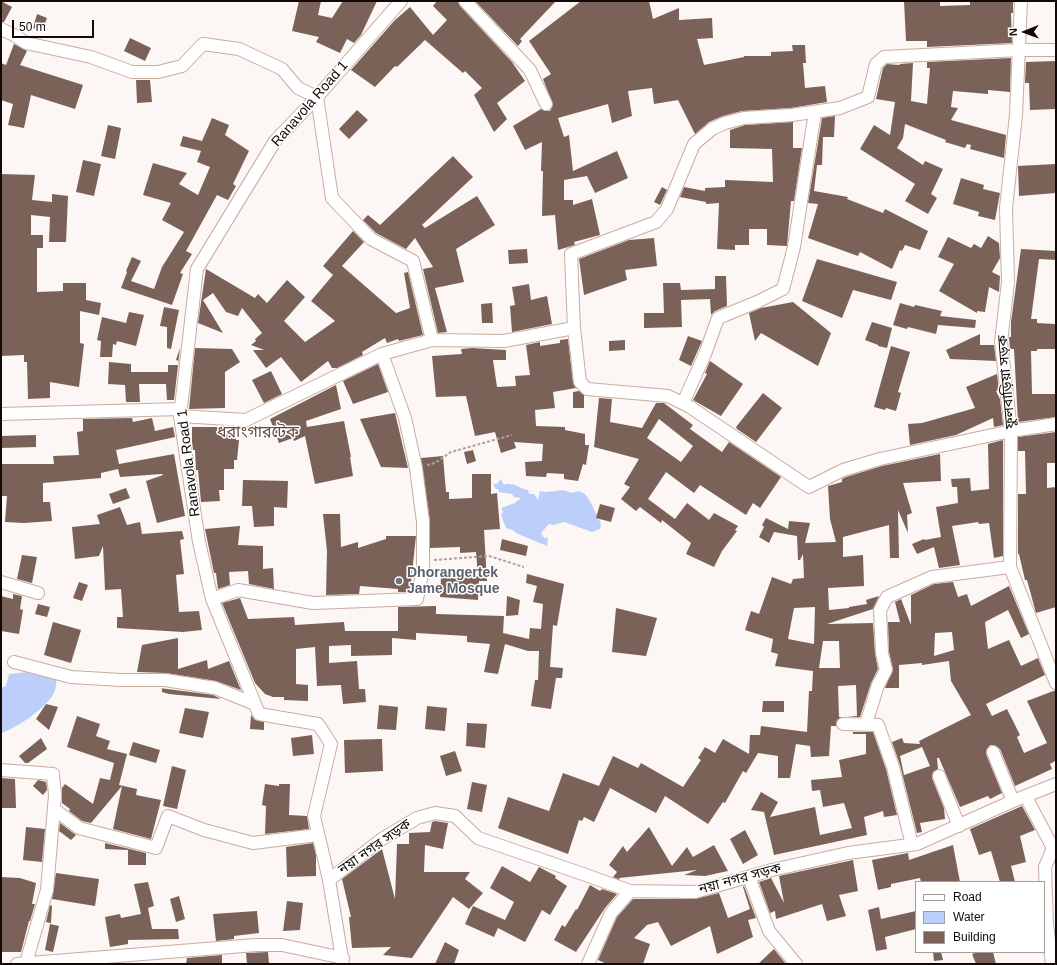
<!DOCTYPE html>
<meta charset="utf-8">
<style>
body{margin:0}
#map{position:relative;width:1057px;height:965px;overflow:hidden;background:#fcf6f4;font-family:Helvetica,sans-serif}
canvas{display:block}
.frame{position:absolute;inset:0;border:2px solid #120906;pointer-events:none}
.legend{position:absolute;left:915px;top:881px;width:130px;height:72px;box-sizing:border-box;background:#fff;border:1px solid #a09d9b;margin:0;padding:5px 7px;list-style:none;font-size:12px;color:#120906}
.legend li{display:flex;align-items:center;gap:8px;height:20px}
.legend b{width:20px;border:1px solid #a09d9b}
.north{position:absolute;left:1005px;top:12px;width:40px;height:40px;-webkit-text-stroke:3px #fff;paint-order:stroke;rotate:269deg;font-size:11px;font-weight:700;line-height:16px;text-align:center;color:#120906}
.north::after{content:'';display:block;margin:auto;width:14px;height:18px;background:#120906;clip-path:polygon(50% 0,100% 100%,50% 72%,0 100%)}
.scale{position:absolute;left:12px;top:20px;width:82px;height:18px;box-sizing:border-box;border:2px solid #120906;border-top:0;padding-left:5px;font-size:12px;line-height:14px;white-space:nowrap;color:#120906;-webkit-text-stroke:3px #fff;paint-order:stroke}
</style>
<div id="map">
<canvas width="1057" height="965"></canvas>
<div class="frame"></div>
<ul class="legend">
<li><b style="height:5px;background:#fff"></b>Road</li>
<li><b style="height:11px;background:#bbcffa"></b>Water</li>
<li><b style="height:11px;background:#7b6259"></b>Building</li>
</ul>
<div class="north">N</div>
<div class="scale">50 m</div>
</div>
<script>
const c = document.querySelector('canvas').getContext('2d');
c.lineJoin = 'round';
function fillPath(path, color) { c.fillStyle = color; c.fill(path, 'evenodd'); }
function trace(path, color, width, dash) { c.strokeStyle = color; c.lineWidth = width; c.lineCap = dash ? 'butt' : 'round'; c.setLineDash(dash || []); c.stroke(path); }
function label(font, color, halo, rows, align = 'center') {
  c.font = font + ' Helvetica,"Noto Sans Bengali",sans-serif'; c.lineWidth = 3; c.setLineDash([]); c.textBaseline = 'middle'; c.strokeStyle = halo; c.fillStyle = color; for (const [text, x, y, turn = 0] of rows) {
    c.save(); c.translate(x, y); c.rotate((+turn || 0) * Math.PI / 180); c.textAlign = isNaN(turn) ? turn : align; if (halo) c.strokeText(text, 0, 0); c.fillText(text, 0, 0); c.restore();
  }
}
fillPath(new Path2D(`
 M501,479L504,485L506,484C518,483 519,489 528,490L529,494H534L538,500L540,491L546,492L563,490L572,493L578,491L585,494L590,501L601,524L600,529L592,532L564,522L553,525L549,524L541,533L544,538H548L547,546L516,533L513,530L506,528L501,515L503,512L501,508L515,503L521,498L514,497L512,494L498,492L499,489H496L493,484H497Z
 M37,671L57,677C56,682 56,691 53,695C44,709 17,728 1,733V688L6,686L9,674Z`), '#bbcffa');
fillPath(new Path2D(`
 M1,1L12,7L4,22H1Z
 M299,1H321L318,15L332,18L343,1H377L361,35L354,43L347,39L340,53L316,42L319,37L292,31Z
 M437,1H458L460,6L512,62L525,81L497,103L507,119L494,132L474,95L482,88L465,71L463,73L425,40L397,67L395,66L375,87L351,70L395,20L410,7L433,35L447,20L433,6Z
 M475,1H556L520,39L522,41L518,46Z
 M581,1H649L653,19L679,8V20L712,18L713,38L697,39L704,65L744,57V56H771V52L793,51L792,45H805L806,63H803L805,88L825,86L827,102L791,108L742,111L723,116L709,122L695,134L678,100L654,104L652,88L628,91L632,116L612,123L608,104L558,118L564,137L569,135L573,171L617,151L628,178L595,193L587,176L564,180V200H573V205L592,199L600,235L574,242L575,245L558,250L555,215L542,216L543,171H541L542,142L525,150L513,126L541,109L545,111H550L553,105L543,79L551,74L529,41Z
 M904,1H940V6L970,5V1H1013V13H1011L1012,43L927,47V41H906Z
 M37,14L47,18L42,31L33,28Z
 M130,38L151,48L145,61L124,51Z
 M14,44L27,51L20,65L83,85L75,109L31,95L24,128L8,125L13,104L1,100V63L6,65Z
 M1011,58L1010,92L988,90V94L953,91L951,107L958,108L951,120L1006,135L1004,158L970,149L971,145L967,144L965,148L945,142L946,140L905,124L903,138L897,148L923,165L925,161L943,169L931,194L937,198L928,214L905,201L915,184L860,149L874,125L890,135L895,102L876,99L883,68L887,64L899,65L900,64L913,63L911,101L927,104L930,68H927V62Z
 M1056,61V109L1030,110L1029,83H1025L1026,62Z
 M136,80H150L152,102L137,103Z
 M357,110L368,120L349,139L339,129Z
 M835,116L834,137H823L822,165H817L814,191L848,197L847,199L883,213L885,209L928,231L920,250L905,245L902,251L900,250L892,269L860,252L858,256L808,238L818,204L808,203L822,118Z
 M212,118L229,125L225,135L249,151L233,184L236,186L228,200L217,195L186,251L192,254L180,273L183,274L172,305L121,288L127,272L126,271L132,257L141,261L131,281L154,289L162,267L184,232L162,220L171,203L143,195L153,163L187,173L179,184L198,195L210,167L197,162L201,151L180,146L183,136L202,141Z
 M793,122V148H802L794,201H791L787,246L767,245V229H749V245H735V250L717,249L719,203L706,204V202L680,197L684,187L705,191V188L725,187V180L773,182L772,149L730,148V130L745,125Z
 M108,125L121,128L115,159L101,156Z
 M453,156L473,177L422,225L425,228L477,196L495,225L456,249L464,282L435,288L447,332L438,333L423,269L433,267L415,238L406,249L376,233L363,220L368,215L380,225Z
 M83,160L101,164L94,196L76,192Z
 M1056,164V193L1019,196L1018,166Z
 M1,174L35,175L32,200L52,202V194L68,196L66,242H49L50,217L31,215V235H43V248H37V292L63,291V283H86V300L101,303L99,315L80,311V343L84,344L79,387L50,382V398L28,399L27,362H24V355L1,356Z
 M961,178L984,185L983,189L1000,193L995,220L978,216L979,212L953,204Z
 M662,187L667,190L660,205L654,202Z
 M353,231L364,242L342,266L396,313L410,308L404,273L408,272L423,335L399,341L398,339L387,343L385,338L362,352L363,355L337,368H332L328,361L301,382L281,357L266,368L253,350H264L251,345L256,341L255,339L262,333L242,308L238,316L226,312L213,293L203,300L223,333L198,323L206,269L255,298L258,294L267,303L287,280L305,297L284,321L305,342L335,321L311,301L333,275L323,266Z
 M988,236L999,243L1000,258L992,272L1000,276L999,292L989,287L985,312L977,311V313L939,291L954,264L938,257L948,237L971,248L974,244L981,248Z
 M654,238L657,266L625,270L627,280L584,295L579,259L629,240Z
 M527,249L528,263L509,264L508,250Z
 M1021,249L1056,251V260L1039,259L1031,319H1037V323L1055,324V349H1037V351H1031L1032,394H1056V417L1018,422L1014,349H1010L1009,337H1011V322Z
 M817,259L897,282L891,300L853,290L842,318L802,301Z
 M715,276H726L727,306L715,311L711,315L710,299L681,300L682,327L644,328V313H664L663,283H680L681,290L715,289Z
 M529,284L531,300L547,296L552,324L512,332L510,306L515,305L512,287Z
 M793,302L831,333L818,366L761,333L755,341L749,313L761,308Z
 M492,303L493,323H482L481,304Z
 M900,303L914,307L915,305L942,311L940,316L976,320L975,328L938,325L936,334L908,327L907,329L893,325Z
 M164,307L179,310L171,349L167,348V327L160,326Z
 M129,312L144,315L136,346L117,341L116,345L113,344L112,357H100L101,341L97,340L102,317L126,323Z
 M872,322L892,328L887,348L878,346V345L865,340Z
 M980,334V345H994L996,361L950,359L946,350Z
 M688,336L702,341L691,366L679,360Z
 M568,339L573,383L576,388L553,392L555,408L535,410L536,426L565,427V430L585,434V445H589L586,465L583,464L578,481L564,479V474L547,473L546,477L526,476L525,462L542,461L543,444L514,442L516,448L501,453L495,432L475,436L466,396L436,397L432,356L462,354L461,349L472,348L506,350V360H493L497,387L516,386L515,376L530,375L526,345L540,342V346L560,343V340Z
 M625,340V350L609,351V341Z
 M891,346L910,352L898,392L901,393L896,411L886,408L885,410L874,407Z
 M180,348L174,400H167L166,384H139L140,402H126L125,385L108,384L109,362L131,364V372H168V365H178L179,361L176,360Z
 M195,348L232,349L240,362L225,372V408L189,409Z
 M710,361L743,384L721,416L693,400L707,374L705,373Z
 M378,364L388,392L353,404L343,381Z
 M271,371L282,394L264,403L252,380Z
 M997,374L999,390L996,391L1000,399L1003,425L994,427L993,418L956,435L910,445L908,424L922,423L975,408L966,387Z
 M336,385L341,409L306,421L307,427L344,421L351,457H350L353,476L315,484L305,436L294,441L293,438L279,443L270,419Z
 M579,391L584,395V408H573V392Z
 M763,393L782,408L756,442L737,429L736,427Z
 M599,398L612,399L610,422L642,428L656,403H664L693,425L690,429L722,452L729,442L781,477L760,508L753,503L746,515L700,485L694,493L666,472L648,499L675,519L687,503L709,520L714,513L738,526L735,530L737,531L722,551L714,567L686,554L691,543L662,520L661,523L640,507L636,511L621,499L630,487L624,484L639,459L594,447ZM659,419L693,446L681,462L647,438Z
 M395,413L408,468L381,467L360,419Z
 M132,418L133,422L152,418L155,431L173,427L175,437L116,450L119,464L174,454L185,516L157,523L146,481L163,475L162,474L120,477L118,469L101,473V478L43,483V502H50L52,521L24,523L5,522L7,496H1V464H54L53,456L79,455L77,432L83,431V419Z
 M192,427H236V440H239L237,460H234V469H224V490H219L220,501L201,502L198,470H196L195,450H193L192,442Z
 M1056,432V463H1047V488L1056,487V607L1036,613L1027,580H1025L1019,554H1018V494H1026L1025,451H1018V437Z
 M36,435V447L1,448V436Z
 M1003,440V556L994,558L989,523L979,524L978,522L952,526L960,565L939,568L934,547L917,554L912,544L924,539L925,540L941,537L936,507L958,503L957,487H952L951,479L970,478L971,491L989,489L988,444Z
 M473,450L476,461L467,464L464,452Z
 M940,454L941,481L903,483L912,513L907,515L908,533L898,510L899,558H890L889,525L843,537V557L863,555L864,586L828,588L829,610L849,608V607L867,604L866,600L879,596L873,609L827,624L873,623L875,653L878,669L871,683L860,717H847L857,716L856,685L838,686L839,717H842L837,720L836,726H831L829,756L811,757L810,746L796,744L790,778H778V756L758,753L746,773L743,771L725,803L723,802L708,824L665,796L656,813L610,788L594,822L584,817L582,821L579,820L568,854L498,828L508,797L549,811L563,773L599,786L613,756L638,768L641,763L683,787L701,760L698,758L705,747L715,753L723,739L749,754L750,735H760L761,726L807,732L809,691H812L813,671L775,666L778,654L771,652L773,639L745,630L751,611L759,614L772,577L791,584L793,579L804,578L803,554L800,560H798L797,536L774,532L769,543L759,537L764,527L762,525L766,518L788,529L789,521L810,523L805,543L836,542L830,519L828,486L842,482V479L846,477L882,466ZM815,607L814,644L788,639L794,608ZM823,641H839L840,668H819Z
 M443,456L446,492H449V499L472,498V474H491V494L497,493L500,529L484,530L487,581H479L478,600L440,597L441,578L478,576L476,552L460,553V547L430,548V521L421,458Z
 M243,480L288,481L287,508L274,507V526L254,527L252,506H242Z
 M126,488L130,498L113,504L109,494Z
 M600,504L615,508L611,522L596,518Z
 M120,507L127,525L140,522L142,534L182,531L184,539L180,540L184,574L176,575L179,612L199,611L202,630L183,632L117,628V617H123L121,589L105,590L103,546L99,556L75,559L72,527L100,524L97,515Z
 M323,514H340L341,547L358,542V548L386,539V536H416L410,592H398V589L360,586L359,594L326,595L327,551Z
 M240,526L238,545L263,546V569L273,568L274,589L249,584L248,571L229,572L230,585L218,589L216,573H214L205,529Z
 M502,539L528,546L526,556L500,550Z
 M22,555L37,557L32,583L17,579Z
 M527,574L564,584L557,626L553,625L550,667L563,668L562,678H556L551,709L531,706L535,680H538L539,651H528L505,644L498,674L484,672L490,644L467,642V636L416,633V640L392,638V655L351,656V645L329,646V663L357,661L359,689H365L366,702L343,704L341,685L317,686L315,647L296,649V684L308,685V701L284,700V697H273L265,694L255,683L222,603L240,598L248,619L294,617L295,625L344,622L345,631H398V607L436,606V614L504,616L503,633L529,639L530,628L541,629L543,604L533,602L537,586L526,583Z
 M79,582L88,585L82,601L73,598Z
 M953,582L958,597L967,594L971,606L1009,586L1029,634L1021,638L1008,610L985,622L988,649L1009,640L1021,666L1038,658L1045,675L986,704L992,716L1007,709L1020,735L1017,737L1024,753L1047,743L1027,701L1056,690V763L1055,761L1050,764L1052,769L1015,786L1000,749L994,745H990L986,751V754L1002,793L990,799L988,796L960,807L939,758H937L938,769L933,772L932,778L944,808L945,819L920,823L922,832L917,833L900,765L892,742L902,738L904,743L920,744L919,741L971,715L951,681L949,661L922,665V663L899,665V688H885L893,669L889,652L888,622H900L895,602L893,603L901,599L911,625V595L934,584ZM952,632L954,650L934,656L935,633ZM922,747L930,766L904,775L900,756Z
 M13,594L22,596L20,609L23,610L19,634L1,631V596L13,599Z
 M507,596L520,600L518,615L506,616Z
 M38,604L50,607L47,617L35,614Z
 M616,608L657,618L646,656L612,652Z
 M53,622L81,630L71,663L44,655Z
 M178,638V669L207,660L208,669L229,661L241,690L216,681L166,673L137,672L142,645Z
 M160,688L213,695L221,699L169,694L162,692V688Z
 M763,701H784V712H762Z
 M46,704L58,707L49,730L36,719Z
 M379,705L398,707L396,730L377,729Z
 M427,706L447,708L445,731L425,729Z
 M185,708L209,712L203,738L179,733Z
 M251,715L255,720L264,722V730L250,729Z
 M77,716L100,724L96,736L110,741L107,749L127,754L119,785L137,789L136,795L161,800L151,839L113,829L122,786L91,823L82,821L69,811L70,809L62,803V788L65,784L93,804L100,778L110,780L114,763L67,747Z
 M467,723L487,724L485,748L466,746Z
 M853,732H873L886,769L897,815L884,817L883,811L864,817L867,835L774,855L764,812L751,810L761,792L778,802L770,817L815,807L820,835L852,828L844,803L823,807L820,790L812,791L811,780L842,777L839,760L866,754V734H853Z
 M312,735L314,754L293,756L291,738Z
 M41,738L47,749L28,763H25L19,756Z
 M382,739L383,771L345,773L344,740Z
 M133,742L160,750L156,763L129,755Z
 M455,751L462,771L446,776L440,756Z
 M172,766L186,770L177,809L163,806Z
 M1,778L15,779L16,808H1Z
 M38,780L46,782L47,790L43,795L33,786Z
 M472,782L487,785L482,812L467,809Z
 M265,784L279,786V784H290L289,815L307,816L309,829L265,834L266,806L262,805Z
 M1022,806L1035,830L1020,836L1026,862L1011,866L1015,882H1000L991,851L979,855L970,829Z
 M435,821L448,823L443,849L425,845L424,872H470L465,879L483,893L469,909L453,897L412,958L383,955L391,947L352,948L349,917H351L342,879L382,849L395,899L397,844H409V833L430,832L432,822Z
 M60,823L76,835L71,840L59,831Z
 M26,827L45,829L42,862L23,860Z
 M649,827L672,866L687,847L693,857L714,845L728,871L705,876L684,875L697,870L619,878L620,880L613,877L617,872L609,865L623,846L627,852Z
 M745,830L758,855L743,864L730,839Z
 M105,843L146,853V865H128V850L105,849Z
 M313,843L316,855V876L287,877L286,847Z
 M953,845L960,882H921L920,878L891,884V887L878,890L872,860L908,853L909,860Z
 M853,860L858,891L839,895L846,916L827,921L822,904L776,919L775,911L770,913L759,882L771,878L784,903L779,876Z
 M502,866L530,882L539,867L556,876L555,878L567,886L550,915L542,910L525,942L498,928L494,937L465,924L473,906L505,920L514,902L490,888Z
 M56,873L99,879L95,906L52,899Z
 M1,877L20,878L36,883L32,904H35L30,921H29L21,952H1Z
 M148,882L154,906L148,908L152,929H178L179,939L128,940V944L110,947L105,917L120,914L121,918L141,914L134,884Z
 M590,885L600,891L602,889L617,894L605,908L576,952L554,940L562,925L565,927L576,909L577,910Z
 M744,886L756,918L748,920L753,937L717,954L710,926L671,946L658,922L647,925L634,938L650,944L643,964H607L598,960L617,917L633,899H695L719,893L728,918L750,909L743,887Z
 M179,896L185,919L176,922L170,899Z
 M287,901L303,903L300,930L283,931Z
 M50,905L52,906L51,923L46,922Z
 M879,907L881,919L916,911V929L885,937L887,949L876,951L868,910Z
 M257,911L259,933L234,936V939L216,941L213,914Z
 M50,924L59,926L53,952L45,950Z
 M445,942L459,950L454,964H435Z
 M774,949L786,964H758Z
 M268,952L269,964H247L246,953Z
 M933,952H941L943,960L934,961Z
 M978,952H993L996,964H976L972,954Z
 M222,955V964H186L187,958Z`), '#7b6259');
const minor = new Path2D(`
 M465,1L530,70L546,104
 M1021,1L1016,115L1006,208L1008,282L1001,342L1011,431L1010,567L1056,683
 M1,29L14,35L26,43L91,57L132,72H158L182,66L203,44L239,49L282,69L298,88L317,97L332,198L371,239L413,261L432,340
 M574,328L580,382L587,389L668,396L690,407L809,487L843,470L880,459L1011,431L1056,424
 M683,403L705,354L718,318L757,302L783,289L794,247L815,112
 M1,414L181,409
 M180,416L246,420L382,354L432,340L504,341L574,328L571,254L656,222L667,209L694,144L712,129L725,123L744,118L792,115L840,108L868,97L876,64L884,57L1019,50H1056
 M1,582L38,593
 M212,599L238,590L313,603L417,599L423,570V522L416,468L405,418L382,354
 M14,662L71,677L121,680H165L215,688L255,704
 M843,724L878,725L893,767L911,841
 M866,724L878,685L886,670L882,653L880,610L887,597L932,577L1010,567
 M993,752L1013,801
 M1,770L53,774L55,795L47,890L26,963
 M939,776L959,826
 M1026,797L1053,848L1045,867L1047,924L1052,964
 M54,809L79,828L156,848L168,816L204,830L253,843L318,835
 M749,877L769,931L796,964
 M329,880L382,839L417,818L435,813L455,816L478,838L583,874L630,891L695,892L772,870L848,853L917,844L1013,801L1056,784
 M17,964L256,945H282L343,958
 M343,964L329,880L314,816L331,744L318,724L259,714L255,704L212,599L199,542L180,416L197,269L275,141L317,97L401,1
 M588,964L611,913L630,891`);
trace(minor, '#c8aca2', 14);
trace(new Path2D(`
 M427,465L435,463L451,452L512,435
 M434,560L489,556L524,567`), '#aaa3a1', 2, [3, 2]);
trace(minor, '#fff', 12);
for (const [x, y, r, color] of [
 [399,581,4,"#6b7280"]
]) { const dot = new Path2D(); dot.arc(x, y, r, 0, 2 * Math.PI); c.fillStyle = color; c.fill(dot); trace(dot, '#fff', 1.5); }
label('14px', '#120906', '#fff', [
 ["Ranavola Road 1",310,104,-49],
 ["ফুলবাড়িয়া সড়ক",1007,382,-95],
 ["Ranavola Road 1",189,463,-97],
 ["নয়া নগর সড়ক",375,847,-35],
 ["নয়া নগর সড়ক",740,879,-15]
]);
label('bold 14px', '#5b616d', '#fff', [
 ["Dhorangertek",407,573],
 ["Jame Mosque",407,589]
], 'left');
label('16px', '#634b42', '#fff', [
 ["ধরাংগারটেক",258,433]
]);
</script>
